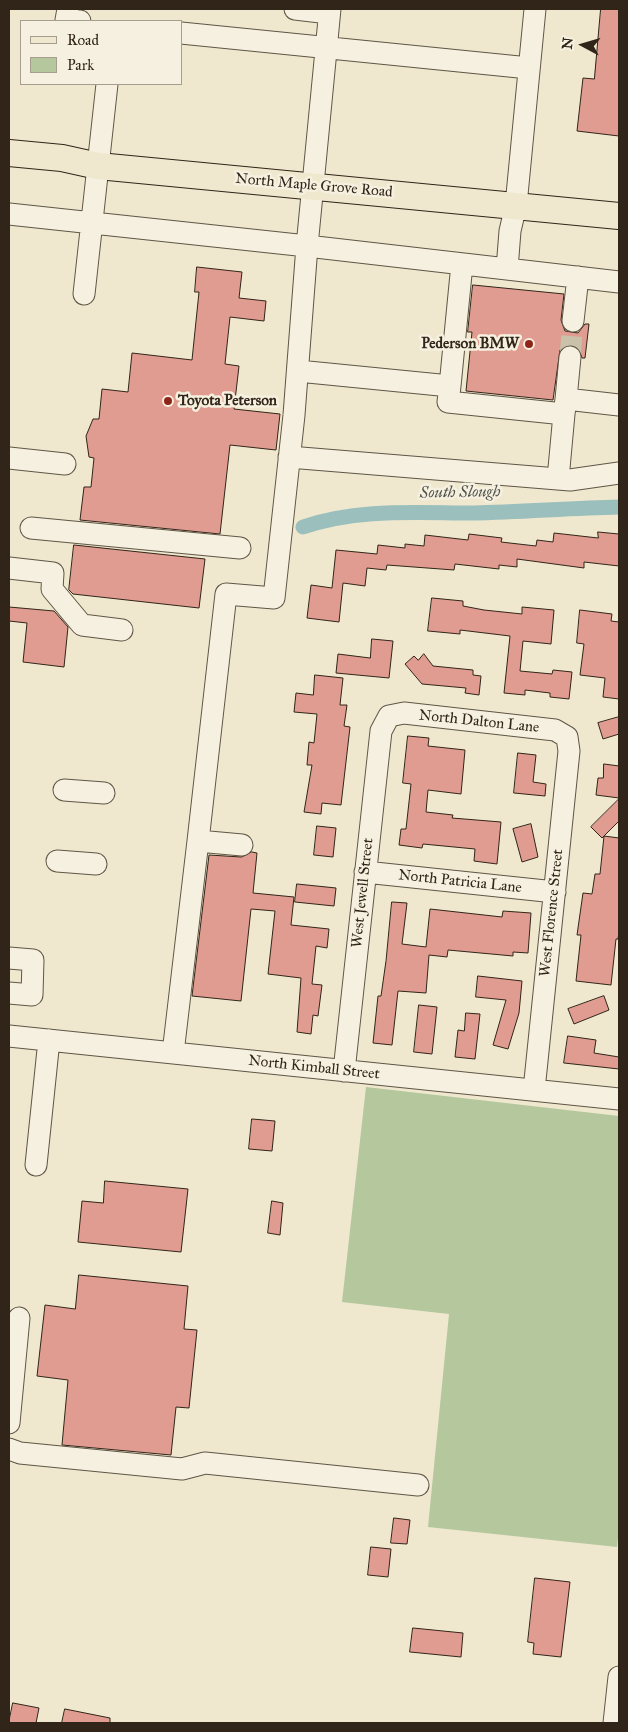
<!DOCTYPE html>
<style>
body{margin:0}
#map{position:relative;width:628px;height:1732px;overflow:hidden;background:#efe8ce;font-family:"IM FELL Great Primer",serif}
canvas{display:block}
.frame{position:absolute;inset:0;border:10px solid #312418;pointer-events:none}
.legend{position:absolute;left:20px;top:20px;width:162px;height:65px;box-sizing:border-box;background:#f5f0df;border:1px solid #a79e8f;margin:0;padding:6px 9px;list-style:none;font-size:15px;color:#312418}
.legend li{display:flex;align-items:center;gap:10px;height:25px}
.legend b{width:25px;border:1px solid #a79e8f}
.north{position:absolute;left:558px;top:20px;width:50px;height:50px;-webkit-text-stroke:4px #f5f0df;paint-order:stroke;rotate:276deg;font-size:14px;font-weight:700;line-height:20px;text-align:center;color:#312418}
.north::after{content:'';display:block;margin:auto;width:18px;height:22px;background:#312418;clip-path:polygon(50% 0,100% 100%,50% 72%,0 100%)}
</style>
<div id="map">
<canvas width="628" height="1732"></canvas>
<div class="frame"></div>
<ul class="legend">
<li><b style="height:6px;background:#efe8ce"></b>Road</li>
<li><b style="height:14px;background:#b4c79d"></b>Park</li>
</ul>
<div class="north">N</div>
</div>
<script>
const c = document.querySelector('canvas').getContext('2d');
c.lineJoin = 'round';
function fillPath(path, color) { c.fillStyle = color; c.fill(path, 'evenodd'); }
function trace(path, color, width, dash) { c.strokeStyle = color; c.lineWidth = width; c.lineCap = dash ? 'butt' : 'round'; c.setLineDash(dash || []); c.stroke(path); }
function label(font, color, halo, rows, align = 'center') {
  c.font = font + ' "IM FELL Great Primer",serif'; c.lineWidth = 5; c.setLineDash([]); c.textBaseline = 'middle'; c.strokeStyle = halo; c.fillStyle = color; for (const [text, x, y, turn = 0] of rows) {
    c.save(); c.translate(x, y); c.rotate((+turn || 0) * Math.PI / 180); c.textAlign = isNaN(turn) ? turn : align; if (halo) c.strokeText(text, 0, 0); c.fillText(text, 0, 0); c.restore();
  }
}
fillPath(new Path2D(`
 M366,1087L619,1116V1529L617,1547L428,1527L449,1314L342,1302Z`), '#b4c79d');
trace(new Path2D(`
 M303,527C358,508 416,513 474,513C522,512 571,508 619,507`), '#9abfbd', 15);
const building = new Path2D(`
 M601,9H619V136L577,131L583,78L594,79Z
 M197,267L242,272L239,298L266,301L264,321L230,317L225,364L239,366L234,409L280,414L276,450L230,445L220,534L80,520L84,487H91L94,458L89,457L86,436L93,419H99L102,389L128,392L132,353L192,360L199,292H195Z
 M473,285L564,294L561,320L565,331L578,333L585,324H589L585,358H582L578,347L572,345L564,346L560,350L553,400L466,391L472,332H468Z
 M598,532L619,534V566L584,562V568L517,559V567L499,565V569L455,564L454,570L387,565L386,570L367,568L365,586L343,583L339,622L307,618L311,585L332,588L336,550L377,554L378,545L405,548V544L424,546L425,535L468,540L469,534L502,538L501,542L536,546L537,540L553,542L554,533L598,538Z
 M74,545L205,559L199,608L73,594L69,590Z
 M432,598L463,601V606L484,610L522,614V607L554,610L551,644L523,641L520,671L552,674L553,670L572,672L569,699L550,697V693L525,690V695L504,693L510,636L460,630V634L428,631Z
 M9,607L54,611L68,627L64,667L23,662L27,623L9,621Z
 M580,610L612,614L611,621L619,622V699L603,697L605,678L580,675L584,644L577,643Z
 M372,639L393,641L389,678L336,673L338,654L370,658Z
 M424,654L433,666L473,670V675L481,676L479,695L465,693L466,688L422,684L405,664L414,656L418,660Z
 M315,675L343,678L340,705H347L344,726L350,727L341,805L322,803L321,814L304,812L312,765H307L309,742L314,743L317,714L294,712L296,693L313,695Z
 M619,717V734L603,739L598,723Z
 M408,736L429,738L428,746L465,750L461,794L428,790L426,812L453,815L452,818L501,822L497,864L474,861L475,849L423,844L422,848L399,845L401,829H406L411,784L403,783Z
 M518,753L536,755L533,782L546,784L545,796L514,793Z
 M604,764L619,766V798L596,795L598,778H603Z
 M619,799V821L604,836L619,838V932L618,939H616L611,985L576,981L581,935H577L583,893L592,894L595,874H600L604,836L602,838L591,827Z
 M531,824L538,857L522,862L513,829Z
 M317,826L336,828L333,857L314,855Z
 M252,852L257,853L253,893L294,897L291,925L329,929L327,948L316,946L312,984L322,985L318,1016L313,1015L311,1034L297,1032L301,978L268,974L275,911L251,909L241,1001L192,996L209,855L241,857Z
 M297,884L336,888L334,906L295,902Z
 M392,902L407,903L402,944L426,947L430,909L502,917L503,911L531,913L528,953L513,952V956L448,950L447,957L429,955L426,993L398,991L392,1045L373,1043L378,996H381L386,961Z
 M478,976L522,981L519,1013L508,1049L493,1045L506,1000L476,997Z
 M604,996L609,1010L574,1024L568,1009Z
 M419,1005L437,1007L432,1054L414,1052Z
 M466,1013L480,1014L475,1059L455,1057L458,1030L464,1031Z
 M568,1036L596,1040L594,1053L619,1057V1069L564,1063Z
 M252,1119L275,1121L272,1151L249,1149Z
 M105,1181L188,1189L181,1252L78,1242L82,1201L103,1203Z
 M272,1201L283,1203L280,1235L268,1233Z
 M79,1275L188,1286L184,1329L197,1330L189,1408L176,1407L171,1455L62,1445L68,1380L37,1376L45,1305L75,1309Z
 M394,1518L410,1520L407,1544L391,1543Z
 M371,1547L391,1549L388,1577L368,1575Z
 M535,1578L570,1582L561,1657L533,1654L534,1643L528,1642Z
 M413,1628L463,1633L461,1657L410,1652Z
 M13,1703L39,1708L36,1723H9Z
 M65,1709L110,1718V1723H62Z`);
fillPath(building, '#e09c91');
trace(building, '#312418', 1);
trace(new Path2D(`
 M570,357L573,321`), '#c9c1aa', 21, [21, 11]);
const minor = new Path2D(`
 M68,9L66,20L80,21
 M295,9L329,13
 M330,9L307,246L507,269
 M535,9L516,205L510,231L507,269L619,282
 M181,33L529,68
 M9,214L307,246L294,415L274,598L226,594L198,841
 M84,294L107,84
 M573,321L578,277
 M298,371L450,386L448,402L564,414L566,399L619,405
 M450,386L462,264
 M566,399L570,357
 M289,457L570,480L619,473
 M9,458L65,464
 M558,479L564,414
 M31,528L240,548
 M9,568L53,573L52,589L82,625L122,630
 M64,790L104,793
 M57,861L96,864
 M365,872L555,892
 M9,958L33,960L32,995L9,993
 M9,1036L619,1099
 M173,1053L198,841L242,845
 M344,1071L381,731L389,716L404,713L555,730L567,737L569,751L534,1090
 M36,1165L49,1040
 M9,1423L19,1318
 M9,1449L20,1453L182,1469L205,1463L418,1485
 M614,1723L619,1677`);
const major = new Path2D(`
 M9,153L62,158L98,166L619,216`);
trace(minor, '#605546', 23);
trace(major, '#312418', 28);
trace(minor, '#f5f0df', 21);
trace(major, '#efe8ce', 26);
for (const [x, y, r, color] of [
 [529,344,5,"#8f2418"],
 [168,401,5,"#8f2418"]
]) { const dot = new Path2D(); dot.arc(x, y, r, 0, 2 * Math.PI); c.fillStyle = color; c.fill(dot); trace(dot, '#f5f0df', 2); }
label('15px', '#312418', '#f5f0df', [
 ["North Maple Grove Road",314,186,5],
 ["North Dalton Lane",479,722,6],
 ["North Patricia Lane",460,882,6],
 ["West Jewell Street",363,893,-84],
 ["West Florence Street",552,913,-84],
 ["North Kimball Street",314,1068,6]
]);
label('bold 15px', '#312418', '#f5f0df', [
 ["Pederson BMW",519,344],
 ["Toyota Peterson",178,401,"left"]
], 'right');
label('italic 16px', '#50524a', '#f5f0df', [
 ["South Slough",460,493,-1]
]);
</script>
